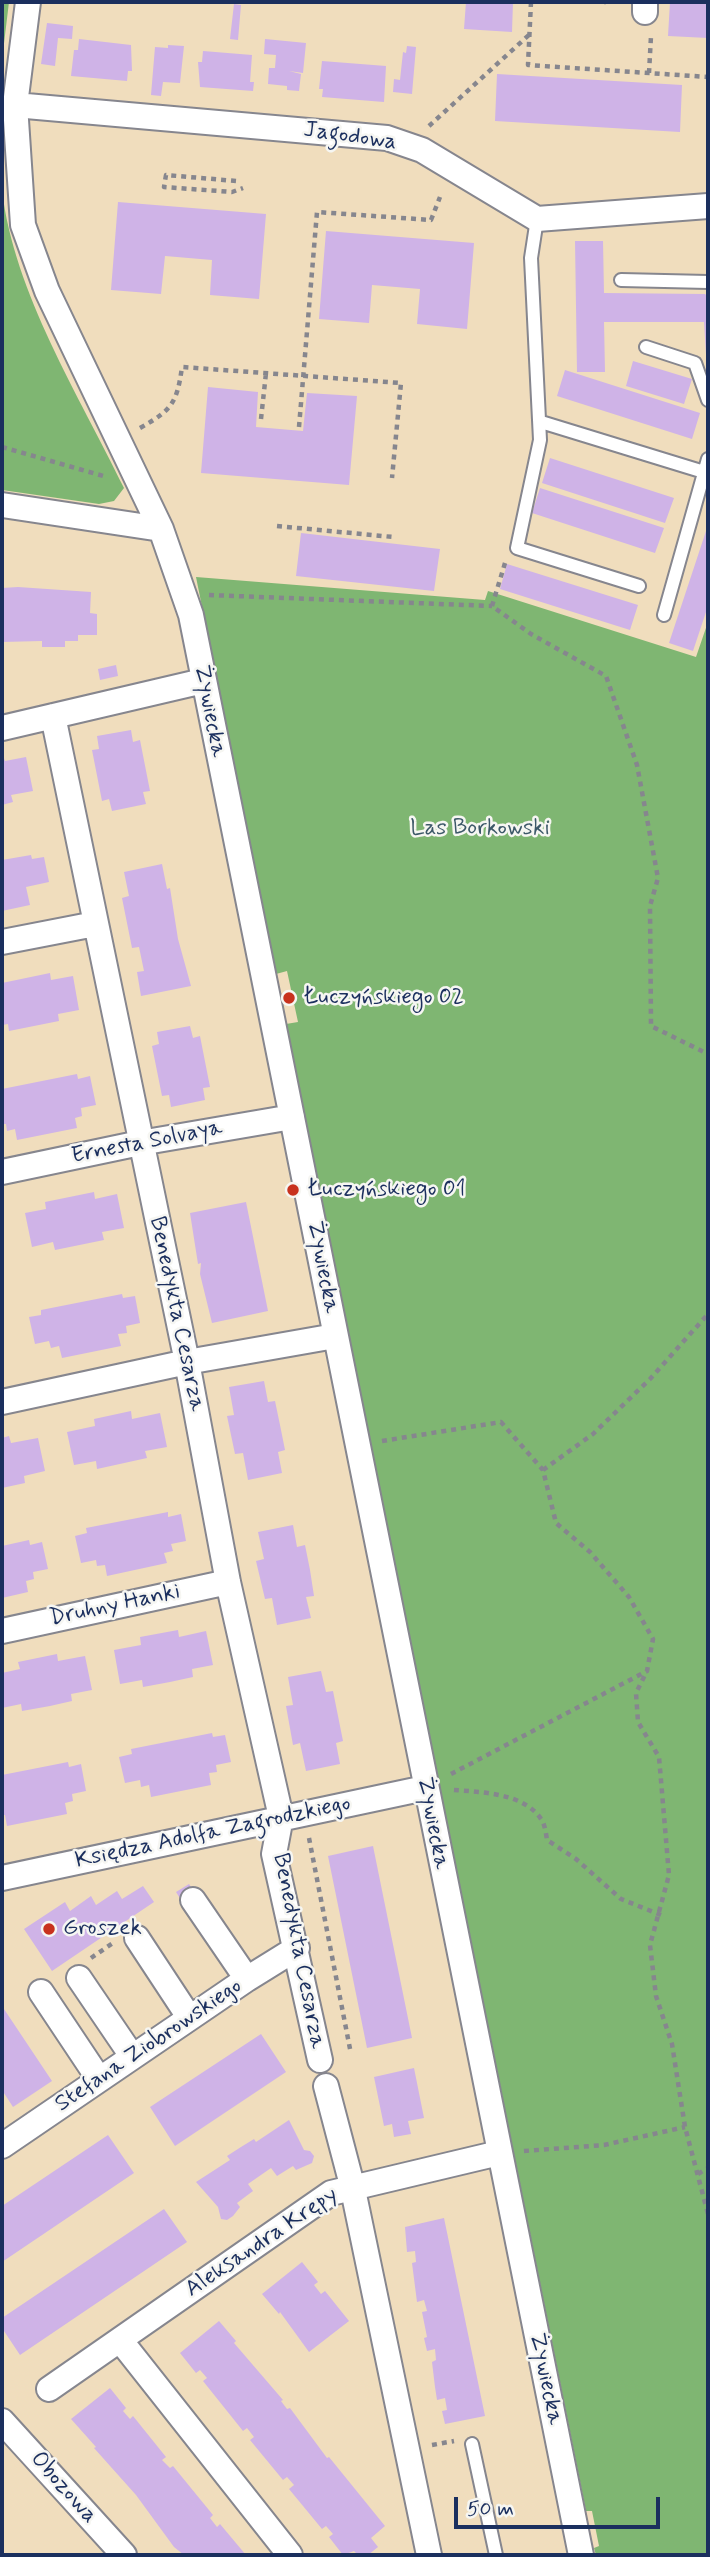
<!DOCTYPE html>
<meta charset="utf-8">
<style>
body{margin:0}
#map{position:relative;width:710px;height:2557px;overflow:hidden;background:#f0ddbd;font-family:Mynerve,sans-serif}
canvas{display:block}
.frame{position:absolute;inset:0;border:4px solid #1b2f5e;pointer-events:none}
.scale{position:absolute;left:454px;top:2497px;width:206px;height:32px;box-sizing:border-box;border:4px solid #1b2f5e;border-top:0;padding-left:9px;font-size:21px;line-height:24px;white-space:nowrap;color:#1b2f5e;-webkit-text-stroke:5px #f6f6f2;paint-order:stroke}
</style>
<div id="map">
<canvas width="710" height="2557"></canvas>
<div class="frame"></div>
<div class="scale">50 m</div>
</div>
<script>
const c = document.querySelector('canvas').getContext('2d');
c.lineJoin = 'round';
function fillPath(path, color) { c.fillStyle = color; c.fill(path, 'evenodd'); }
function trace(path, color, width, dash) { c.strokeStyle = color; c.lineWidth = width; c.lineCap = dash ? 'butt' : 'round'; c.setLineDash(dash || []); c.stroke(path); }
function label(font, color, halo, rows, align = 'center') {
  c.font = font + ' Mynerve,sans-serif'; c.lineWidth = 5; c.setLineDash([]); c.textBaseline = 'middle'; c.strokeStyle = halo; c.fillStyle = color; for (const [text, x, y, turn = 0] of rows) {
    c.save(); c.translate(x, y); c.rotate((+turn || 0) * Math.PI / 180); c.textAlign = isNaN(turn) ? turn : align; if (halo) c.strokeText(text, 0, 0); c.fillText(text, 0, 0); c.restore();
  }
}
fillPath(new Path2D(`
 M2,2H9L2,60Z
 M2,190C14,293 79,395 124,488L114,501L99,504L2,490Z
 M196,577L485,600L488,591L696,657L708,622V2555H596L594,2548L599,2546L592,2511H586L286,1024L298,1022L287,971L276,974Z`), '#7fb672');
fillPath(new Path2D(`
 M466,2H513L512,32L464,29Z
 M670,2H708V38L668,36Z
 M234,4L241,5L238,40L230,39Z
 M47,23L73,26L72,39L58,38L55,66L41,64Z
 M79,39L131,45L132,71H128L127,81L71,76L74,50H78Z
 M265,39L306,43L303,73L289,71L301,74L299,91L287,90V86L268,84L269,68H275L276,55L264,54Z
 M168,45L184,46L180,83L163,82L161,96L151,95L155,47L168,48Z
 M407,46L416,47L412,94L393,92L394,79L400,80L403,52L406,53Z
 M203,51L252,55L250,82H254L253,91L200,87L198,62H202Z
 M322,61L386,66L384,102L322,97L323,89H319Z
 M497,74L682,85L680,132L495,121Z
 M118,202L266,214L259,299L210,295L212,260L165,256L161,294L111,290Z
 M326,231L474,243L467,329L417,324L420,289L372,285L369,323L319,319Z
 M575,241H603L604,293L705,294L708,297V387L704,322H604L605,372H577Z
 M633,361L692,379L684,404L626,386Z
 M565,370L700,413L692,439L557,396Z
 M208,387L258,392L256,427L303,431L307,393L357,396L349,485L201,473Z
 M550,458L674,498L665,523L542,483Z
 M540,488L664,528L655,553L532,513Z
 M708,525V606L693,651L669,643Z
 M301,533L440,549L434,591L296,576Z
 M507,564L638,605L630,630L500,589Z
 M18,587L91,592L90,613L97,614V635H78V641H65V647H42V641L2,642V588Z
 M116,665L118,676L100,680L98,669Z
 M131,730L133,742L140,740L150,791L143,792L146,804L112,811L109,799L102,801L92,750L99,749L97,736Z
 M2,753L5,761L26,757L33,791L11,795L13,802L2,805Z
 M31,855L32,859L44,857L49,882L26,887L30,905L2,911V860Z
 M162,864L167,889L170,888L178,939L191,986L141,996L137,972L144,971L139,947L132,948L122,898L129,896L124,872Z
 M50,973L51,980L73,976L79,1010L58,1014L59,1021L9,1031L8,1024L2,1025V983Z
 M190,1026L193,1038L200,1036L210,1087L203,1088L205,1100L171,1107L169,1095L162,1096L152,1046L159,1044L157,1032Z
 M77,1074L78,1079L90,1076L96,1105L81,1108L82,1116L75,1118L77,1128L17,1140L15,1129L7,1131L6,1124H2V1089Z
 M94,1192L95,1199L117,1194L124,1228L102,1232L104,1240L55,1250L53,1242L32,1247L25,1213L46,1209L45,1202Z
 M246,1202L268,1311L212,1323L200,1274L201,1263L198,1264L190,1213Z
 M122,1294L123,1298L135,1296L140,1323L126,1326L127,1333L118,1334L121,1346L62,1358L59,1346L51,1348L49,1341L35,1344L29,1317L41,1315V1310Z
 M264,1381L268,1402L275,1401L280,1425L285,1450L278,1452L282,1473L248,1480L243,1453L235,1454L227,1416L234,1415L229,1387Z
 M131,1411L132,1419L160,1413L167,1447L145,1451L147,1458L97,1469L96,1461L74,1465L67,1432L95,1426L94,1419Z
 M9,1436L11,1443L38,1438L45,1471L24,1476L25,1483L2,1488V1438Z
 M168,1512V1517L181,1514L186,1541L171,1544L173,1551L164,1553L167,1563L107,1576L105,1565L97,1566L96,1560L81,1563L75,1536L87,1533L86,1528Z
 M293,1525L297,1547L305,1545L310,1570L314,1596L306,1597L311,1618L277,1625L272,1598L265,1599L256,1561L264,1559L258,1532Z
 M29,1540L30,1545L42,1542L48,1569L33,1572L34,1579L26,1581L28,1592L2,1598V1546Z
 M178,1630L179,1637L206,1631L213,1665L192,1669L193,1677L170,1682L143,1687L142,1680L120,1684L114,1650L141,1645L140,1637Z
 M57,1654L58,1661L85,1656L92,1690L71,1694L72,1701L50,1706L22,1711L21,1704L2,1708V1673L20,1669L18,1662Z
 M321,1671L326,1692L333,1691L343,1741L336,1743L340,1764L306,1771L300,1743L293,1745L286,1706L293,1705L288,1677Z
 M212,1733L213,1737L225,1735L231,1762L216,1765L217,1772L209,1773L211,1785L151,1797L149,1785L141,1787L140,1780L125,1783L119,1757L132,1754L131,1749Z
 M68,1762L69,1767L81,1764L86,1791L72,1794L73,1801L65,1803L67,1814L7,1826L5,1815H2V1775Z
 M373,1846L412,2038L367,2048L328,1856Z
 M189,1884L194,1891L181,1900L176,1892Z
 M143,1886L154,1902L52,1971L24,1929L65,1902L70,1911L91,1896L96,1905L117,1891L122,1899Z
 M2,2006L52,2081L13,2107L2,2090Z
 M261,2034L286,2072L175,2146L150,2107Z
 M414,2068L424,2118L408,2121L411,2134L394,2137L392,2124L384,2126L374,2077Z
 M289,2120L304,2150L310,2151L314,2156L312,2163L296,2170L293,2166L277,2176L271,2168L248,2184L253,2191L237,2203L240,2207L233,2216L227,2220L221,2219L218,2207L196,2182L230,2160L227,2156L241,2147L254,2139L256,2142Z
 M108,2135L134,2173L2,2262V2206Z
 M164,2209L187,2242L20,2355L2,2328V2318Z
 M444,2218L485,2416L445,2424L442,2411L447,2410L445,2398L437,2400L435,2387L432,2362L436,2360L435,2349L427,2351L424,2338L427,2337L422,2312L427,2311L424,2300L417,2302L412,2263L416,2262L415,2251L407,2252L405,2227Z
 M302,2262L318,2282L314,2285L321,2294L325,2291L349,2321L309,2352L280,2312L279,2314L262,2294Z
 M219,2321L236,2341L234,2343L283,2400L281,2401L287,2409L290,2408L327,2458L329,2457L385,2526L371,2538L378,2547L368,2555H358L354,2551L343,2555L329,2537L333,2534L326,2526L322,2529L289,2489L294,2485L287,2477L283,2480L250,2440L254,2437L247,2428L243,2431L203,2381L207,2378L200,2370L196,2373L180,2353Z
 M110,2388L126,2408L123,2411L130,2419L133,2416L166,2457L162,2460L170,2468L173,2466L213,2515L210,2518L217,2527L220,2524L246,2555H184L174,2547L136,2495L94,2448L96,2447L71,2419Z`), '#cfb3e7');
const lane = new Path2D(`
 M537,219L531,258L540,440L517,548L639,586
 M621,280L708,282
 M646,347L695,363L708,400
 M541,422L704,472
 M664,615L708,459
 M472,2444L496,2555`);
const street = new Path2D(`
 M28,2L15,105L23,225L47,291L161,529L191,615L581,2555
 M645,12V2
 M15,105L387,138L422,150L537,219L708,206
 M2,505L161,529
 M53,716L187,1362L228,1582L281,1817L274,1854L320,2060
 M2,728L203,681
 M2,942L95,924
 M2,1172L140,1143L292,1117
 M2,1402L187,1362L335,1336
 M2,1631L228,1582
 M2,1878L425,1788
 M193,1900L247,1979
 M137,1938L189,2017
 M79,1978L132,2056
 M41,1992L99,2079
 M326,2086L352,2185L429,2555
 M2,2146L247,1979L297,1948
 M120,2340L290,2555
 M49,2389L331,2193L499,2153
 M2,2421L124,2555`);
trace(lane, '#86868e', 16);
trace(street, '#86868e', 28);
trace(new Path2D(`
 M531,2L528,65L708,77
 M604,2H606
 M649,73L651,36
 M429,126L530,34
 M236,181L166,175L164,187L232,192L243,188
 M261,419L266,373
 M299,427L317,212L431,220L440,197
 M140,428C172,410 177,403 182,367L401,383L392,478
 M2,447L107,477
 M277,526L393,537
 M505,563L492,606L531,634L606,676L637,765L658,878L650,906L651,1026L708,1054
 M209,595L492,606
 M382,1441L501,1422L543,1470L556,1523L590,1552L629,1597L653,1639L647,1671L636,1693L638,1722L659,1757L669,1875L650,1945L656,1996L672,2044L685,2127L708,2214
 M543,1470L593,1434L650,1379L708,1314
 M451,1774L647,1671
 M454,1790C481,1792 524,1793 541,1819C545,1824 546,1834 547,1840L576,1859L621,1899L661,1915
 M309,1838L351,2054
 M91,1958L113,1943
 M524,2151L604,2145L685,2127
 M698,2174L708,2168
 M432,2445L454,2441`), '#86868e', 4.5, [5, 5]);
trace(lane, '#fff', 12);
trace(street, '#fff', 24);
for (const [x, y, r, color] of [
 [289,998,7,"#c8321e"],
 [293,1190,7,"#c8321e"],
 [49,1929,7,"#c8321e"]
]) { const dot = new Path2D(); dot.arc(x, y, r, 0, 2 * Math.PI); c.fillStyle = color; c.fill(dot); trace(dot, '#f6f6f2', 2.5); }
label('23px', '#1b2f5e', '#f6f6f2', [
 ["Jagodowa",350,137,8],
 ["Żywiecka",209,711,79],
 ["Ernesta Solvaya",147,1143,-11],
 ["Żywiecka",322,1267,79],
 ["Benedykta Cesarza",176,1314,78],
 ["Druhny Hanki",115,1606,-12],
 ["Żywiecka",432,1823,79],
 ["Księdza Adolfa Zagrodzkiego",213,1833,-12],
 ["Benedykta Cesarza",298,1951,79],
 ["Stefana Ziobrowskiego",149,2046,-34],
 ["Aleksandra Krępy",262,2243,-34],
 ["Żywiecka",545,2379,78],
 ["Obozowa",63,2488,48]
]);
label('23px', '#3c5868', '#f6f6f2', [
 ["Las Borkowski",480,829]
]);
label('23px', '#1b2f5e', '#f6f6f2', [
 ["Łuczyńskiego 02",303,998],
 ["Łuczyńskiego 01",307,1190],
 ["Groszek",63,1929]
], 'left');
</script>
